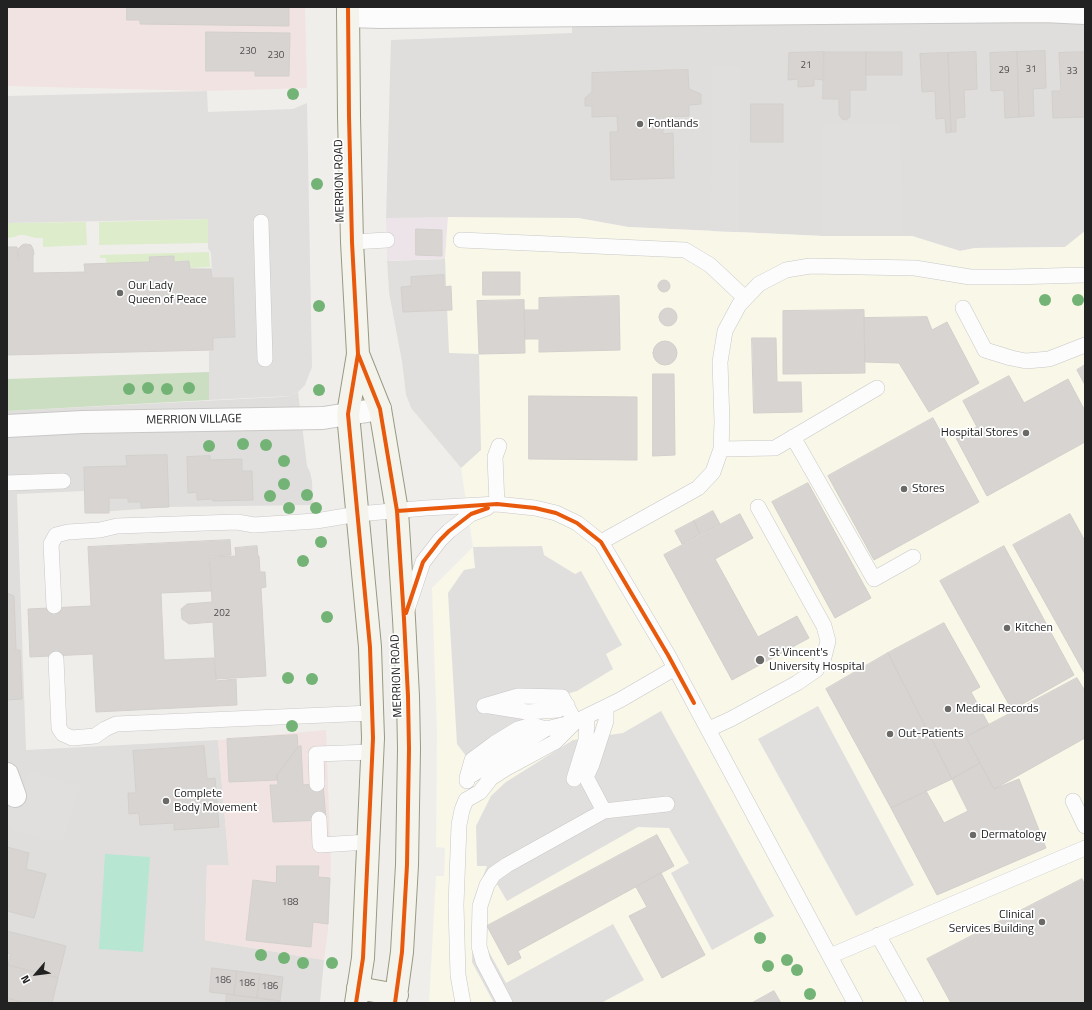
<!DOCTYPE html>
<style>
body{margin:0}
#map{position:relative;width:1092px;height:1010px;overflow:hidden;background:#f0eeeb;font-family:"Titillium Web",sans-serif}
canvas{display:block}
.frame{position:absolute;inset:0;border:8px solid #222;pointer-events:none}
.north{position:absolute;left:16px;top:954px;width:40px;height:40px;-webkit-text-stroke:3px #fff;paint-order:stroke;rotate:242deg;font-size:11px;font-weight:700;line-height:16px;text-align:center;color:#222}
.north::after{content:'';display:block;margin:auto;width:14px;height:18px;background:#222;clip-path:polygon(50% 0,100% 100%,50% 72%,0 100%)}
</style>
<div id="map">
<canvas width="1092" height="1010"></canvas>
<div class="frame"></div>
<div class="north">N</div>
</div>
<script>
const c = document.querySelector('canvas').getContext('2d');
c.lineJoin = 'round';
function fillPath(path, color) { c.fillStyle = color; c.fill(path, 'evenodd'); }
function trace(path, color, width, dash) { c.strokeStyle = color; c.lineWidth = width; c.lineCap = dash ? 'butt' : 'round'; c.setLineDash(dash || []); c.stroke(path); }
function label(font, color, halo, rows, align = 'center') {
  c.font = font + ' "Titillium Web",sans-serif'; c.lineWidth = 3.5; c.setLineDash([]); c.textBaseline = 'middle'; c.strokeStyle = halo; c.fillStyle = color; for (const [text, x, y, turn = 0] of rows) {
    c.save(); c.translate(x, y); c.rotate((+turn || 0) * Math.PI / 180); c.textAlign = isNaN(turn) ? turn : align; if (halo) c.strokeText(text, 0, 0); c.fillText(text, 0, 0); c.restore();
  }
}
fillPath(new Path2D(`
 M572,7H1085V231L1065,247L975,248L960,251L912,236H823L628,227L578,218H386L391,40L572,33Z
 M298,392L307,466L310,472L312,481L313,505L169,507L85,513L84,491L17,494L26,750L218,740L229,865H207L205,940L324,960L320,1003H7V411L281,397L291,396Z`), '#dfdedc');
fillPath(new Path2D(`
 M7,7H305L307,88L207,91L7,86Z
 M326,730L331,866L328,930L324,960L205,940L207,865H229L218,740Z`), '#f1e3e1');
fillPath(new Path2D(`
 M448,217L445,259L387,261L386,218Z`), '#ede4e9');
fillPath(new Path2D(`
 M448,217L578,218L628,227L823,236H912L960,251L975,248L1065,247L1085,231V1003H429L436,876H444L445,848L436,847L437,733L432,588L473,547L461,468L411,408L406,395L402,362L389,293L387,261L445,259Z`), '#f8f7e8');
fillPath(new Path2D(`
 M208,219V243L99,245V222Z
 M86,222L87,245L43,247V238H36L24,235H19L14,237L7,238V223Z
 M209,252L210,267L190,268L189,261L174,262V256L150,257V262L106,264V258H100V255Z`), '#ddeccb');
fillPath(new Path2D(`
 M209,372V400L7,411V379Z`), '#cbdec1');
fillPath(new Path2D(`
 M105,854L150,857L143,952L99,949Z`), '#b7e6d2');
fillPath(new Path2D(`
 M712,66H740L739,232L711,231Z
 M207,91L208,112L293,109L307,103L312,367L305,385L298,392L291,396L209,400V351L213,350V338L235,337L233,278H212L211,253L208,248V219L7,223V117H8V96Z
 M823,123L900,125L903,236H823Z
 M445,259L449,353L479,354L481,450L461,468L411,408L406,395L402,362L389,293L387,261Z
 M542,546L544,555L575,574L581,571L622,645L606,654L613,669L577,691L566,694L535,718L469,760L457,744L448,593L464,570L475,568L473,547Z
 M818,706L914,885L856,916L758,739Z
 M661,711L774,916L712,950L671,873L689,863L669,828L638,827L507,901L497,884L494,886L488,904L485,940L488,950L506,983L613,924L644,980L601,1003H494L472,962L473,903L487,866H477L476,826L491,796L506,782L573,740L623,733Z
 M29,771L80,786L62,844L7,828V779L25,784Z`), '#e0dfde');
const building = new Path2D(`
 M127,7H289V26L140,24V20H127Z
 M206,32L290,33L289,76H255V71H206Z
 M1045,51L1046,88L1033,89L1034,116L1019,117L1017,52Z
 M824,52H866V90H850V117L846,120L842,119L839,115V99H823Z
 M824,52V80L814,79V86L798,87V79L788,80L789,53Z
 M866,52H902V75H866Z
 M976,52L977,89L964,90L965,117L956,118V132H951L948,53Z
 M1017,52L1019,117L1005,118L1004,90L991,91L990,53Z
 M1085,52V126V117L1053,118L1052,91H1061L1059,53Z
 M948,53L951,132L946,133L945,118L936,119L935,91L922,92L920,54Z
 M688,70L689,89L701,94V104L689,105V116L663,117V134L673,133L674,178L611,180L610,132H618L617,116L592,117V106H585V98L592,92V73Z
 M751,104H783V142H751Z
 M416,229L442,230V256L416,255Z
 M26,244L31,245L33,249L34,253L33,256V273L85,272L84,264L150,262L149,257L174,256V262L189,261L190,269H211L212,278H233L235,337L213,338V350L7,355V247H17L18,260H19L18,251V249L22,245Z
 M483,272H520V295H483Z
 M444,275V287L451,286L452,310L403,312L401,287L411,286V277Z
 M658 286a6 6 0 1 1 12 0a6 6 0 1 1-12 0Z
 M619,296L620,350L539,352V339H525L524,310H539V298Z
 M524,300L525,353L479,354L477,301Z
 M659 317a9 9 0 1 1 18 0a9 9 0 1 1-18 0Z
 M864,310L865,373L783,374V311Z
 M927,317L932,330L947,322L979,383L929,412L899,363L865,362L864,318Z
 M752,338H776L777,382H801L802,412L754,413Z
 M653 353a12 12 0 1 1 24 0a12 12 0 1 1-24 0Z
 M1085,365V385L1077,370Z
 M653,374H674L675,455L653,456Z
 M1009,376L1024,403L1068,379L1085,411V442L987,496L956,438L977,427L963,401Z
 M529,396L637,397V460L529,459Z
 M933,418L979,502L874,560L828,476Z
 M167,455L169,507L141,508V502H128V498H109V513H85L84,467L127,466L126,456Z
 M210,456V460L242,459V471H252L253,500L213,501L212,499L197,500V492L188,493L187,457Z
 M808,483L871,598L835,618L772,502Z
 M713,511L720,524L700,534L694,521Z
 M740,514L753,538L715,559L758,637L797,616L809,638L732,680L664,555Z
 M1070,514L1085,541V674L1013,545Z
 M694,521L700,534L682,544L675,531Z
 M230,540L231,555L209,556L211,591L161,593L164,660L214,658L216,681L236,679L237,705L96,712L93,654L30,657L28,609L91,606L88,547Z
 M257,546L258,556H259L260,572H265L266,587L261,588L266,676L216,679L213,622L189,624L182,619L181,609L187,604L212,602L210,557L236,556L235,548Z
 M1004,546L1074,675L1012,710L940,581Z
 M7,593L14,596L16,650H20L22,699L7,700Z
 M944,623L980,687L971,692L989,725L966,737L980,763L952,779L888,653Z
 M888,653L952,779L891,808L826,689Z
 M1077,678L1085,691V738L994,789L966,737Z
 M297,735L298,747L277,775V780L229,782L227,739Z
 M204,746L207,779L215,778L219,827L174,830V823L140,825L139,813L129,814L128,793H136L133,751Z
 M301,746L303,785L323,783L326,820L273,822L270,785H278L277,775L298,747Z
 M980,763L994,789L1019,779L1046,848L937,895L891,808L926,791L944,823L968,811L952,779Z
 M657,835L674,866L518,951L521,958L508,965L487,926Z
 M7,847L29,853L26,869L46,874L34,918L7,911Z
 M277,866H319L318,877L330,878L328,924L313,922L311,947L246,940L253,880L276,883Z
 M661,873L705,955L662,978L629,916L647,907L636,887Z
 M1082,879L1085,885V1003H951L927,959Z
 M7,931L66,946L58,978L8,965L11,954L7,953Z
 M8,965L58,978L52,1003H24L7,998V971Z
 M212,968L237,971L234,995L210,992Z
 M237,971L260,974L257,998L234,995Z
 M260,974L283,977L280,1001L257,998Z
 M774,991L781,1003H752Z
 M227,994L280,1001V1003H226Z
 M7,998L24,1003H7Z`);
fillPath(building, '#d7d4d2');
trace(building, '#d3d0cc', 1);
const lane = new Path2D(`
 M261,222L265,359
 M461,240L685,250L710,265L745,298
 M352,242L387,240
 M963,308L985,350L1011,358L1026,361L1049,359L1085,345
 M793,437L874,579L913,557
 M721,449L775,448L877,388
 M7,483L63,481
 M497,504L495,457L499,446
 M601,542L698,488L713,472L721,449L722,422L720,362L725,331L739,305L759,284L786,270L810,266L915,268L970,277H1011L1085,275
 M54,606L51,544L56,535L68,532L100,530L117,526L237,522L254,525L316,521L358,514L426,508L497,504L535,508L556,513L577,523L601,542L668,655L855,1003
 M407,610L423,562L440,540L449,531L471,514L487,508
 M56,659L59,728L63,734L72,738L95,736L105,729L116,724L372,713
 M484,706L518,696L562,697L575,722
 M490,706L527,712L558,710L567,705
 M709,729L731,719L797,683L816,670L824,657L828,641L824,626L758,507
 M467,778L546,729L575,722L620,700L675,668
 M574,779L586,740L587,716
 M467,781V778L472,760L495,743L518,729L532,725L546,729
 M317,784L316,754L372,752
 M1073,801L1085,826
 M604,811L586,777L592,764L606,721V707
 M319,819L320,845L368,842
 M878,935L916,1003
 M830,956L1085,848
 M463,1003L458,975L456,905L459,825L462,810L466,800L480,792L491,778L505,769L555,742L575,722
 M505,1003L483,961L479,946L480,906L487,885L494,874L507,865L604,811L667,804`);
const street = new Path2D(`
 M348,16L380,17L1044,11L1085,13
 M7,426L83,422L323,418L380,409
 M7,774L15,796`);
const secondary = new Path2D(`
 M348,7L349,116L352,242L358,354L348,414L370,647L373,738L363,958L356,1003
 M358,354L380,409L397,511L404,619L408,696L409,749L407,865L402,952L395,1003
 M358,988L397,995`);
trace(lane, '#c9c8c7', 16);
trace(street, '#c9c8c7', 24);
trace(secondary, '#999a82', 24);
trace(lane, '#fdfcfc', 15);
trace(street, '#fdfcfc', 22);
trace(secondary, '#f4f4ed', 22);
trace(new Path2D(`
 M348,7L349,116L352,242L358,354L348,414L370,647L373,738L363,958L356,1003
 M358,354L380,409L397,511L404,619L408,696L409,749L407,865L402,952L395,1003
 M397,511L497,504L535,508L556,513L577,523L601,542L668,655L694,703
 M406,613L423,562L440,540L449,531L471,514L488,508`), '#e8590c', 4);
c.fillStyle = '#73b476';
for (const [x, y] of [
 [293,94],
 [317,184],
 [1045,300],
 [1078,300],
 [319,306],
 [148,388],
 [189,388],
 [129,389],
 [167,389],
 [319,390],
 [243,444],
 [266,445],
 [209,446],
 [284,461],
 [284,484],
 [307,495],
 [270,496],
 [289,508],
 [316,508],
 [321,542],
 [303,561],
 [327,617],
 [288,678],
 [312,679],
 [292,726],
 [760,938],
 [261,955],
 [284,958],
 [787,960],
 [303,963],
 [332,963],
 [768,966],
 [797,970],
 [810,994]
]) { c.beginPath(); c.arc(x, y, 6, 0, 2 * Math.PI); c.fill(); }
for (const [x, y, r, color] of [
 [640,124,4,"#6a6968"],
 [120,293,4,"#6a6968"],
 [1026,433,4,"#6a6968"],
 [904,489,4,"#6a6968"],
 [1007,628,4,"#6a6968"],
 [760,660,5,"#6a6968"],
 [948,709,4,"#6a6968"],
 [890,734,4,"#6a6968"],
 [166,801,4,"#6a6968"],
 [973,835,4,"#6a6968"],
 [1042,922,4,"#6a6968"]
]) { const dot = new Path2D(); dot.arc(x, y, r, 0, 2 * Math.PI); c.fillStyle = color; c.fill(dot); trace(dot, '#fff', 1.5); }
label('10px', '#4f4e4e', null, [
 ["230",248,52],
 ["230",276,56],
 ["21",806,66],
 ["31",1031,70],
 ["29",1004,71],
 ["33",1072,72],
 ["202",222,614],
 ["188",290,903],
 ["186",223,981],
 ["186",247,984],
 ["186",270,987]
]);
label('12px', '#222', '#fff', [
 ["Fontlands",648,124],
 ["Our Lady",128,286],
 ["Queen of Peace",128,300],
 ["Hospital Stores",1018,433,"right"],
 ["Stores",912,489],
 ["Kitchen",1015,628],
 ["St Vincent's",769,653],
 ["University Hospital",769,667],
 ["Medical Records",956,709],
 ["Out-Patients",898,734],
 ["Complete",174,794],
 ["Body Movement",174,808],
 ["Dermatology",981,835],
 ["Clinical",1034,915,"right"],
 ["Services Building",1034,929,"right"]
], 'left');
label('12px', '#222', '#fff', [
 ["MERRION ROAD",340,181,-91],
 ["MERRION VILLAGE",194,420,-1],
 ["MERRION ROAD",397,676,-92]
]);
</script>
